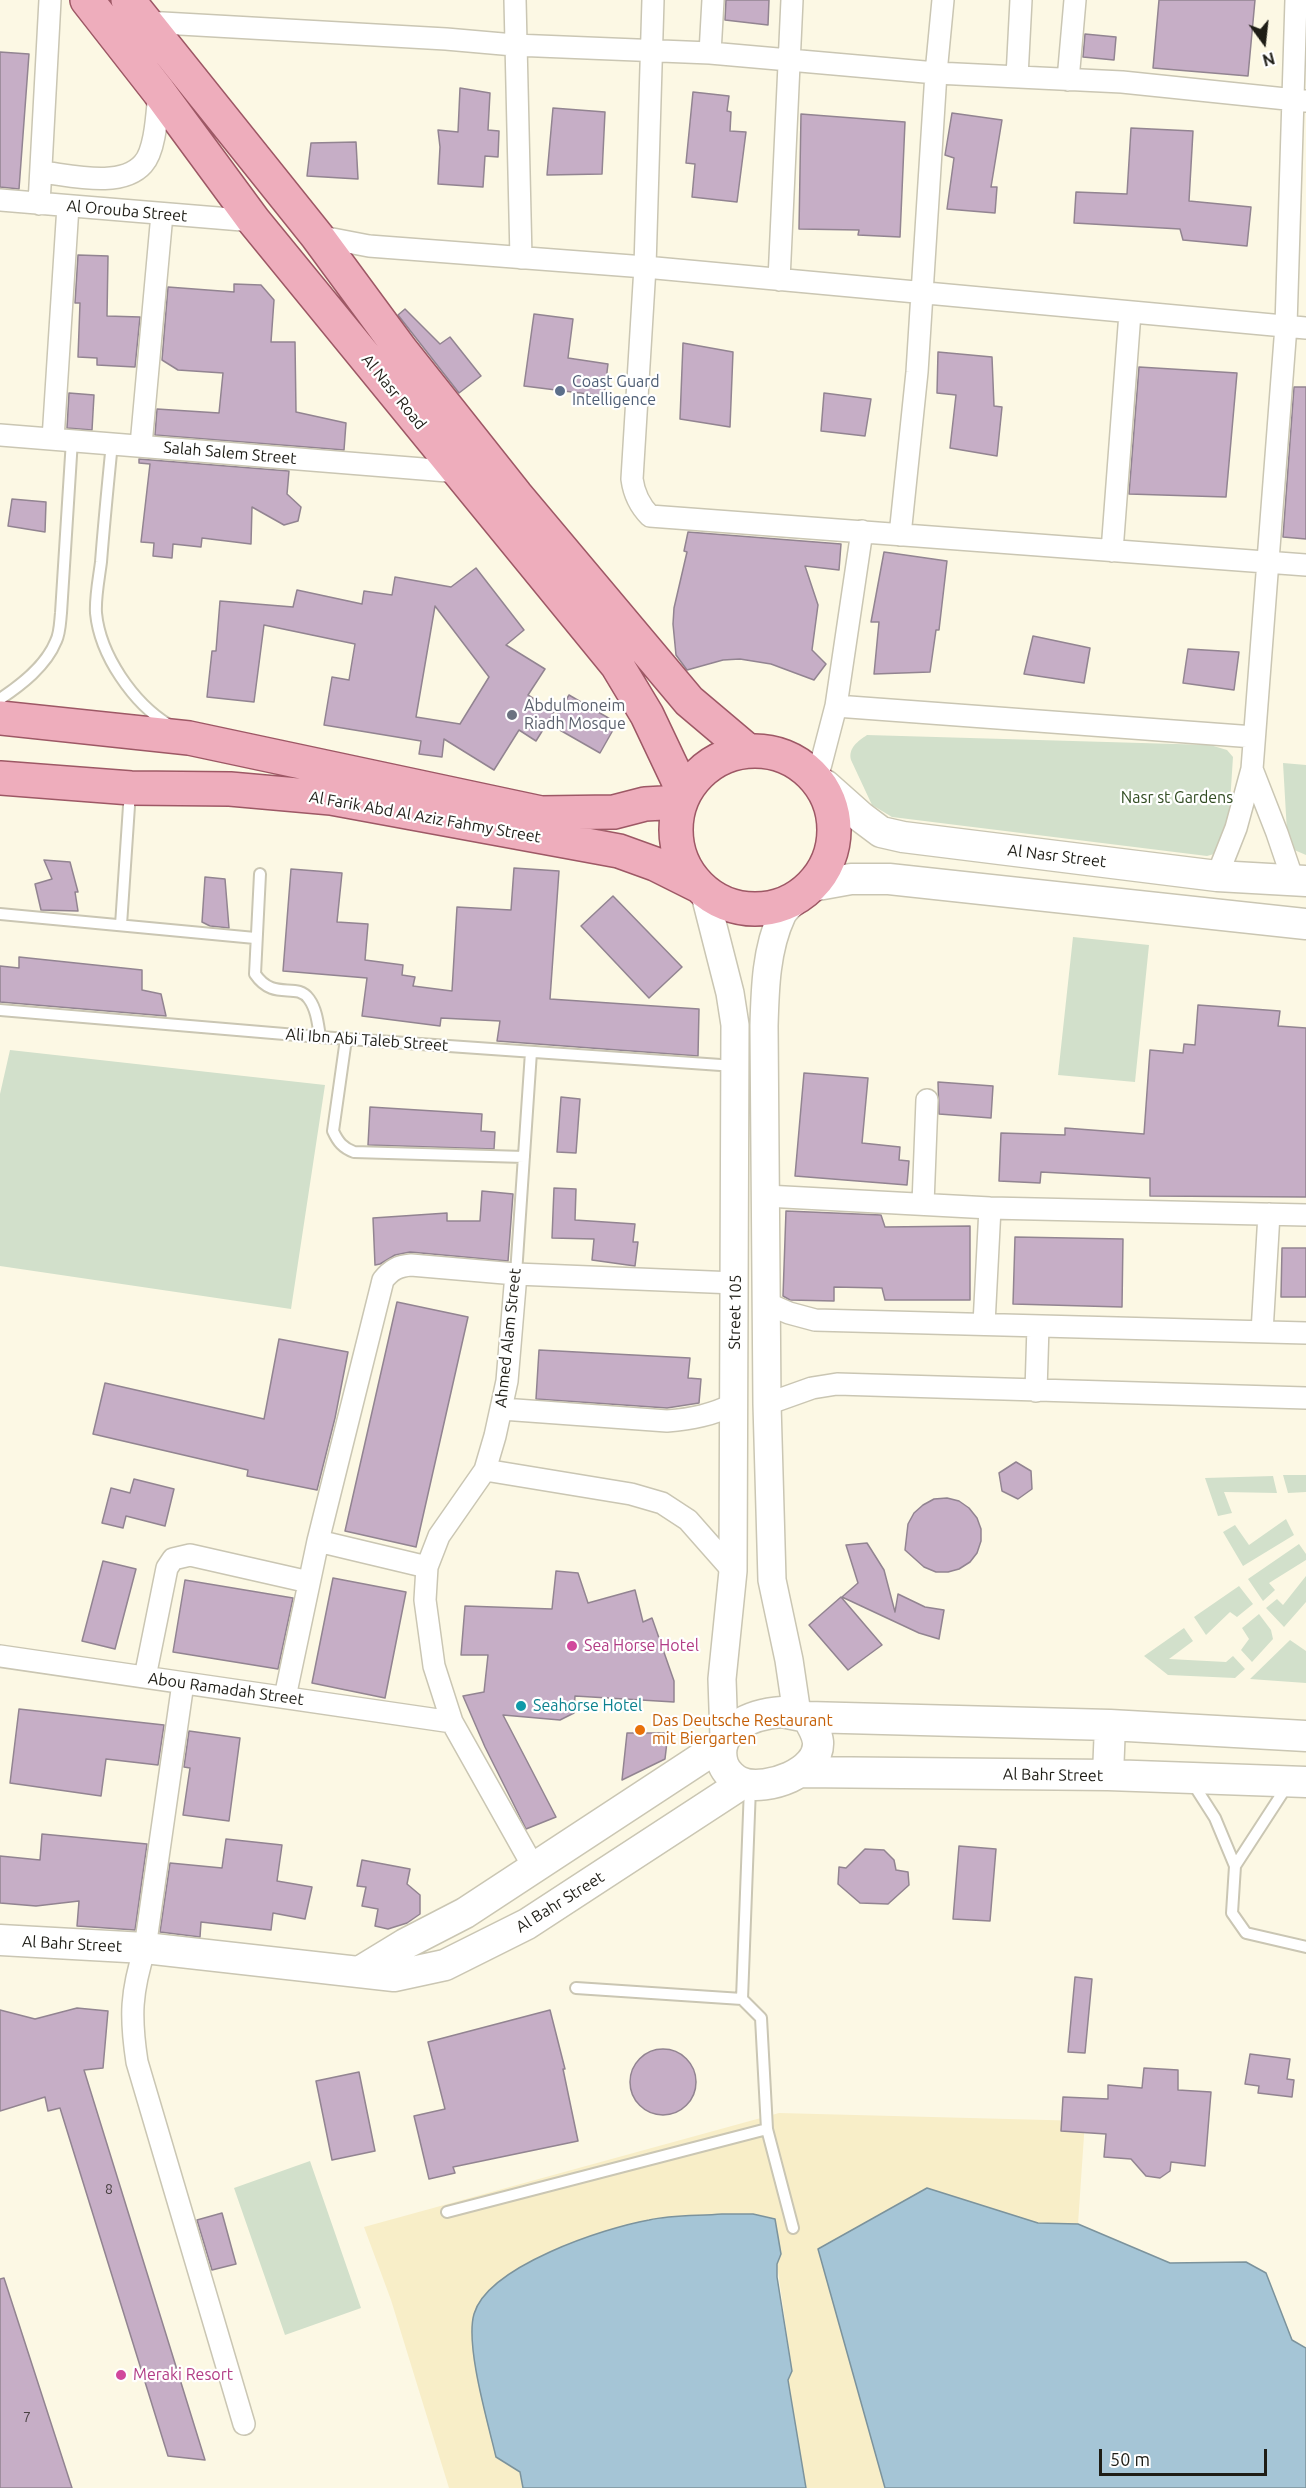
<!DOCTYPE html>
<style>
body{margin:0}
#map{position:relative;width:1306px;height:2488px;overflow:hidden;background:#fcf8e4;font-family:Ubuntu,sans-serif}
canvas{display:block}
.north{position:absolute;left:1234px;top:12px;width:60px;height:60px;-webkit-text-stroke:4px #fff;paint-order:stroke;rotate:165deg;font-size:16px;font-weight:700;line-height:24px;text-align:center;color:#1e1d16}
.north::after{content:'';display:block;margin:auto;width:21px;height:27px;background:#1e1d16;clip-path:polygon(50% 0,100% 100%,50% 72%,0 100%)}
.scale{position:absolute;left:1099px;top:2449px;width:168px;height:27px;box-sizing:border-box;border:3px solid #1e1d16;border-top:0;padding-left:8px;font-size:18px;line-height:21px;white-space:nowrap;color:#1e1d16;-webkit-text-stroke:4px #fff;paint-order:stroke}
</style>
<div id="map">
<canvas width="1306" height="2488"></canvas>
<div class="north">N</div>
<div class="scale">50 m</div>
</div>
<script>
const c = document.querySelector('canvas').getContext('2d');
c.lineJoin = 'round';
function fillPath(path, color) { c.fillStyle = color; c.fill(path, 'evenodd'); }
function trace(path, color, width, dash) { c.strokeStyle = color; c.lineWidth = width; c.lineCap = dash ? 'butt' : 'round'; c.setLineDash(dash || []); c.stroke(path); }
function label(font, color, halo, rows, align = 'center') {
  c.font = font + ' Ubuntu,sans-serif'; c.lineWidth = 4.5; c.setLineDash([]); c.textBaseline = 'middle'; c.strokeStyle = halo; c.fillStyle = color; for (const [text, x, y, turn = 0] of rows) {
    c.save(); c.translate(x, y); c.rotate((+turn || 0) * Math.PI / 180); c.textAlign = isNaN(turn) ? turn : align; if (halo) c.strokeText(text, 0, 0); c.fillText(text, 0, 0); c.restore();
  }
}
fillPath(new Path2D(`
 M867,735L1210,745L1227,750L1233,757L1228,834L1214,854L1207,856L892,817L872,805L851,760C848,748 858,741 867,735Z
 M1283,763L1306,765V855L1292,849L1287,832Z
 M1073,937L1149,945L1135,1082L1058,1075Z
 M10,1050L325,1085L291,1309L0,1266V1094Z
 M1283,1475H1306V1492L1288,1493Z
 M1273,1476L1277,1493L1224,1492L1232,1513L1218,1516L1205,1478Z
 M1286,1519L1294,1535L1243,1566L1223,1532L1235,1525L1249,1545Z
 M1299,1544L1306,1554V1560L1269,1583L1275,1590L1263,1601L1248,1579Z
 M1306,1576V1602L1284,1627L1266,1608L1277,1599L1283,1605Z
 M1239,1586L1253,1604L1237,1617L1230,1612L1206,1635L1194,1617Z
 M1259,1614L1271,1630L1273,1639L1252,1662L1241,1650L1249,1639L1242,1628Z
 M1184,1628L1193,1641L1169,1659L1226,1662L1233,1656L1245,1669L1235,1678L1168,1675L1144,1656Z
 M1290,1640L1306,1651V1683L1250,1679Z
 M310,2161L361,2308L285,2335L234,2188Z`), '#d2e0cb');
fillPath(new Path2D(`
 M779,2113L1085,2121L1078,2224L1038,2223L927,2188L818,2249L885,2488H806L788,2380L792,2371L777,2264L520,2472L523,2488H449L391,2300L364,2227Z`), '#f8eec8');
const water = new Path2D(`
 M927,2188L1038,2223L1078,2224L1170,2263L1246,2262L1266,2273L1292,2340L1306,2348V2488H885L818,2249Z
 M722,2214H753L775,2219L781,2254L777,2264V2277L792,2371L788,2380L806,2488H523L520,2472L496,2457C488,2423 465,2345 474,2314C488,2266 604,2228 649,2220C672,2215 698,2216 722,2214Z`);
fillPath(water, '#a5c5d6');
trace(water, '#7c939c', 1.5);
const building = new Path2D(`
 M726,0H769L768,25L725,20Z
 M1159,0H1255L1248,76L1153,68Z
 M1085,34L1116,37L1114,60L1083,57Z
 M0,52L29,54L19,189L0,187Z
 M460,88L490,93L488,130L499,131L498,157L485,156L483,187L438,184L440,147L438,130L458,132Z
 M693,92L729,96L727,111L731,112L730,131L746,132L737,202L692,197L695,164L686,163Z
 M553,108L605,112L602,174L547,175Z
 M952,113L1002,120L991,187H997L995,213L947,209L954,158L945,155Z
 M801,114L905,122L900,237L858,235L859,230L799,229Z
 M1131,128L1193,131L1189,201L1251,207L1247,246L1183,240L1180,229L1074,223L1076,192L1127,194Z
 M356,142L358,179L307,176L311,143Z
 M78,255L108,256L107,316L140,317L135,367L97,365V358L78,357L80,303H75Z
 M234,284L261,285L274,300L271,342H295L296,412L346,423L344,450L155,435L157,409L219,413L223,373L178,370L162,360L168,287L234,292Z
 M405,309L440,344L450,337L481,376L459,393L398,315Z
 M534,314L573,319L568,358L608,364L604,396L524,386Z
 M683,343L733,352L730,427L680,419Z
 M938,352L992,357L994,406L1002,407L997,456L950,448L956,395L937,393Z
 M1139,367L1237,373L1226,497L1129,494Z
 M1294,387H1306V539L1283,537Z
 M69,393L94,395L92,430L67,428Z
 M824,393L871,399L865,436L821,431Z
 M139,459L289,471L287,494L301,507L298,521L284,525L252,507L251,544L202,538L201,547L173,544L172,558L153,556L154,543L141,542L150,464L139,463Z
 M12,499L46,502L45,532L8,526Z
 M688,532L841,544L839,570L805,566L818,605L812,650L826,664L814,680L771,664L740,659L723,660L687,670L676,655L673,624L674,608L687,552L684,551Z
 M884,552L947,561L939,630H936L930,672L874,674L879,622H871Z
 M476,568L524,630L506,645L545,669L528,695L554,712L536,741L519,730L494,770L444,739L442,757L419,754L421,741L324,725L332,677L349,680L355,644L264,625L254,702L207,697L212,651H216L220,601L293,607L297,590L362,604L364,591L392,595L395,577L451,587ZM435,606L489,677L460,724L416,717Z
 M1033,636L1090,648L1084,683L1024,674Z
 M1188,649L1239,652L1234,690L1183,683Z
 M569,695L617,723L600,753L551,725Z
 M44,860L70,862L78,892H75L78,911L41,910L35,884L52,879Z
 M514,868L559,871L550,999L699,1009L698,1056L497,1041L500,1021L441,1018L440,1026L362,1016L367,978L283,971L291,869L342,873L337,922L368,924L365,960L403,965L402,975L415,977L413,986L452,991L457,907L511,910Z
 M205,877L225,879L229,928L210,926L202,922Z
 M613,896L682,967L649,998L581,926Z
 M19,957L142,970V990L161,994L166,1016L0,1002V966L19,968Z
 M1198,1005L1280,1011L1278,1026L1306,1028V1197L1150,1196V1178L1041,1172L1040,1183L999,1181L1001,1133L1065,1135V1128L1144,1134L1150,1050L1183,1053L1184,1044L1195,1045Z
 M804,1073L868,1078L862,1143L900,1147L899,1160L909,1161L907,1185L795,1176Z
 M938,1082L993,1086L991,1118L939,1114Z
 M561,1097L580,1099L576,1153L557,1152Z
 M370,1107L482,1114L481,1131L495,1132L494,1149L368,1145Z
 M554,1188L576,1189L575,1220L635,1224L633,1242H638L635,1266L592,1260L594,1239L552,1238Z
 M482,1191L513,1194L508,1261L410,1252L395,1255L380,1264L375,1265L373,1218L447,1213V1221H480Z
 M786,1211L881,1215L885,1227L970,1226V1300H885L882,1288L834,1287V1301L790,1300L783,1296Z
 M1015,1237L1123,1239L1122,1307L1013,1304Z
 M1282,1248H1306V1297H1281Z
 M397,1302L468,1317L416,1547L345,1531Z
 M279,1339L348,1352L335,1418L317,1490L247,1476L248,1470L93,1434L105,1383L264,1419Z
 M539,1350L690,1358L688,1378L701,1379L699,1403L667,1408L536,1399Z
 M1016,1462L1031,1471L1032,1489L1018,1499L1002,1491L999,1473Z
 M134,1479L174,1489L165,1526L126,1516L123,1528L102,1523L111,1488L130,1493Z
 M947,1498L959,1501L969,1508L977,1518L981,1529V1541L977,1553L970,1562L959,1569L948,1572H936L924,1567L905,1550L908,1524L914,1513L923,1505L934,1499Z
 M867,1543L884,1570L895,1612L898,1594L925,1607L944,1610L939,1639L919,1633L842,1597L858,1583L846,1545Z
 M103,1561L136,1569L115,1649L82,1641Z
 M556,1571L578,1573L588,1603L635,1590L643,1622L652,1618L674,1681V1702L575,1696L574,1713L560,1720L503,1715L556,1817L526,1829L485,1747L463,1696L484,1692L488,1655H461L465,1606L552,1609Z
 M333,1578L406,1592L385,1698L312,1683Z
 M185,1580L293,1598L278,1669L173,1652Z
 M841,1597L882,1645L848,1670L809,1625Z
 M19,1709L164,1725L158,1765L106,1759L101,1796L10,1783Z
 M189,1731L240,1738L229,1821L183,1815L190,1768L184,1767Z
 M627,1733H668L665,1759L622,1780Z
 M42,1834L147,1844L135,1930L77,1926L79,1901L36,1906L0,1903V1856L40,1860Z
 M226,1839L282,1845L277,1881L312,1887L305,1919L273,1913L271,1930L201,1922L200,1937L160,1932L170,1863L222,1868Z
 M959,1846L996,1849L990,1921L953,1919Z
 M865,1849L884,1850L894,1860L896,1870L908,1872L909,1885L888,1904L860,1903L838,1884L839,1867L846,1868Z
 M362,1860L410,1869L407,1884L420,1895V1914L407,1923L388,1929L375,1926L378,1909L362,1906L366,1887L357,1886Z
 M1075,1977L1092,1979L1085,2053L1068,2052Z
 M77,2008L108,2011L103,2068L84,2070L205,2460L168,2456L60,2108L48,2111L45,2097L0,2111V2010L35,2019Z
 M550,2010L565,2069H563L578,2141L453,2167L455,2173L429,2179L414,2116L445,2109L428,2042Z
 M630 2082a33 33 0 1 1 66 0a33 33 0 1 1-66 0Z
 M1250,2054L1290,2059L1287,2079L1294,2080L1292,2097L1258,2093L1259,2086L1245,2084Z
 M1144,2068L1178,2070V2090L1211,2092L1205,2166L1171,2162L1170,2171L1160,2178L1146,2176L1131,2159L1104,2157L1106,2134L1061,2131L1063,2097L1108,2099V2085L1142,2088Z
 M359,2072L375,2151L332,2160L316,2081Z
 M222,2213L236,2264L212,2270L197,2220Z
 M4,2278L72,2488H0V2279Z`);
fillPath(building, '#c6aec6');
trace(building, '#928491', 1.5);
const service = new Path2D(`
 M112,443C108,483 104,523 101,562C99,578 95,597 96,613C100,655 133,703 169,725
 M0,699C21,685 46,666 56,641C60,633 60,622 61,613L72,440
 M260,874L255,974C274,1002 296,981 309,999C317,1010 318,1025 320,1037
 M0,914L255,938
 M121,925L130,791
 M0,1010L320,1037L735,1066
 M346,1039L333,1131C338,1142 343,1148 354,1152L524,1157
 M516,1274L531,1052
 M1192,1782L1215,1818L1235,1866L1232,1913L1246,1933L1306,1947
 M1235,1866L1287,1786
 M576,1988L742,1999L761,2018L767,2129L793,2228
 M742,1999L750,1787
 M447,2212L767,2129`);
const minor = new Path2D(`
 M515,0L521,258
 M653,0L645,267L632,479C634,494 640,506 650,516L1306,565
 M145,22L446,39L514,45L710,53L936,73L1122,82L1306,101
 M710,53L713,0
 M1017,77L1021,0
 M1068,80L1075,0
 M41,172C70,175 121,189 143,164C156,150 157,111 159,92
 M0,200L254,221
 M39,204L50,0
 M317,236L369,246L645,267L1306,328
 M779,280L792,0
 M0,435L460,472
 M53,439L68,206
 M141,445L162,214
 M900,535L917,372L936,73L943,0
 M1112,551L1130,313
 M836,706L1254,737
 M1252,769L1277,833L1293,880
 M817,779L836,706L862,531
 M1217,876L1236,828L1252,769L1286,326L1296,0
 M766,1196L990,1208L1306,1215
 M923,1204L927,1100
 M516,1274L507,1381L495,1436L485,1470L439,1536L427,1567L425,1600L434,1666L452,1722L534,1868
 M766,1303L789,1313L815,1320L1306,1333
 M984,1324L990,1208
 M1262,1332L1269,1214
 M1036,1391L1038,1326
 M767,1404L812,1388L837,1384L1306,1398
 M502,1409L667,1421C692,1419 712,1415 734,1404
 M485,1470L631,1494L662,1503L688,1520L733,1571
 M318,1541L427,1567
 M0,1656L452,1722
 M145,1677L167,1568L173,1559L190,1555L309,1582
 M183,1683L145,1948C131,1992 130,2016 137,2062L244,2424
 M285,1697L318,1541L383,1280C391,1270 398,1266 411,1265L516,1274L735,1283`);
const tertiary = new Path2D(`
 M704,891L730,993L735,1025L733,1571L722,1679L724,1737
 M797,1714L789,1660L772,1580L767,1404L764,1026C765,989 766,949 782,915C786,907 796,901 802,895`);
const secondary = new Path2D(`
 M825,785L861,817L881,832L903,837L1217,876L1306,881
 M812,886L851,879H889L1306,924
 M782,1712L807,1717C812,1725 817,1733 818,1742C820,1773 767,1791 742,1783C734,1780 726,1772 723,1764C712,1728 754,1714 782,1712Z
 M807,1717L1110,1725L1306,1736
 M800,1772L1108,1775L1306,1782
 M1108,1775L1110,1725
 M0,1940L145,1948L394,1976L445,1965L527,1924L743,1783
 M359,1972L405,1944L465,1913L721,1745`);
const primary = new Path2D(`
 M87,0L159,92L254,221L617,665L647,715L684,793
 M128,0L317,236L401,350L516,495L689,701L747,750
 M0,718L189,738L541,813L614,812L645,804L681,802
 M676 830a79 79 0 1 1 158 0a79 79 0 1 1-158 0Z
 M0,778L131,788L230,789L331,798L619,851L655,864L697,885`);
trace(service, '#cac6b3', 14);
trace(minor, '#cac6b3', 24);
trace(tertiary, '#cac6b3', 30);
trace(secondary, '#cac6b3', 33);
trace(primary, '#9d5865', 36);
trace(service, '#fff', 10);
trace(minor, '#fff', 21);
trace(tertiary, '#fff', 27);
trace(secondary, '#fff', 30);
trace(primary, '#eeadbc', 33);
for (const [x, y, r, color] of [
 [560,391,6,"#5c6f8a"],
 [512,715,6,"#6b7280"],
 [572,1646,6,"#d1479c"],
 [521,1706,6,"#0f9aa8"],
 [640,1730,6,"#e8710a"],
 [121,2375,6,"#d1479c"]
]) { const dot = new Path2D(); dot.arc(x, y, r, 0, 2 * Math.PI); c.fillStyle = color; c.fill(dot); trace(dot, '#fff', 2); }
label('14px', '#484142', null, [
 ["8",109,2189],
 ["7",27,2417]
]);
label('16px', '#1e1d16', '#fff', [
 ["Al Orouba Street",127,211,5],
 ["Al Nasr Road",394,392,51],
 ["Salah Salem Street",230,453,5],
 ["Al Farik Abd Al Aziz Fahmy Street",425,817,10],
 ["Al Nasr Street",1057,856,7],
 ["Ali Ibn Abi Taleb Street",367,1040,4],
 ["Street 105",735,1312,-89],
 ["Ahmed Alam Street",508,1338,-84],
 ["Abou Ramadah Street",226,1689,8],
 ["Al Bahr Street",1053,1775,1],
 ["Al Bahr Street",560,1902,-32],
 ["Al Bahr Street",72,1944,3]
]);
label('16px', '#4e5e75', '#fff', [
 ["Coast Guard",572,382],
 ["Intelligence",572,400]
], 'left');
label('16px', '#5b616d', '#fff', [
 ["Abdulmoneim",524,706],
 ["Riadh Mosque",524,724]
], 'left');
label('16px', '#314c22', '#fff', [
 ["Nasr st Gardens",1177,798]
]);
label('16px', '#b23c85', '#fff', [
 ["Sea Horse Hotel",584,1646],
 ["Meraki Resort",133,2375]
], 'left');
label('16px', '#0d838f', '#fff', [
 ["Seahorse Hotel",533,1706]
], 'left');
label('16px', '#c56008', '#fff', [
 ["Das Deutsche Restaurant",652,1721],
 ["mit Biergarten",652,1739]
], 'left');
</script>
